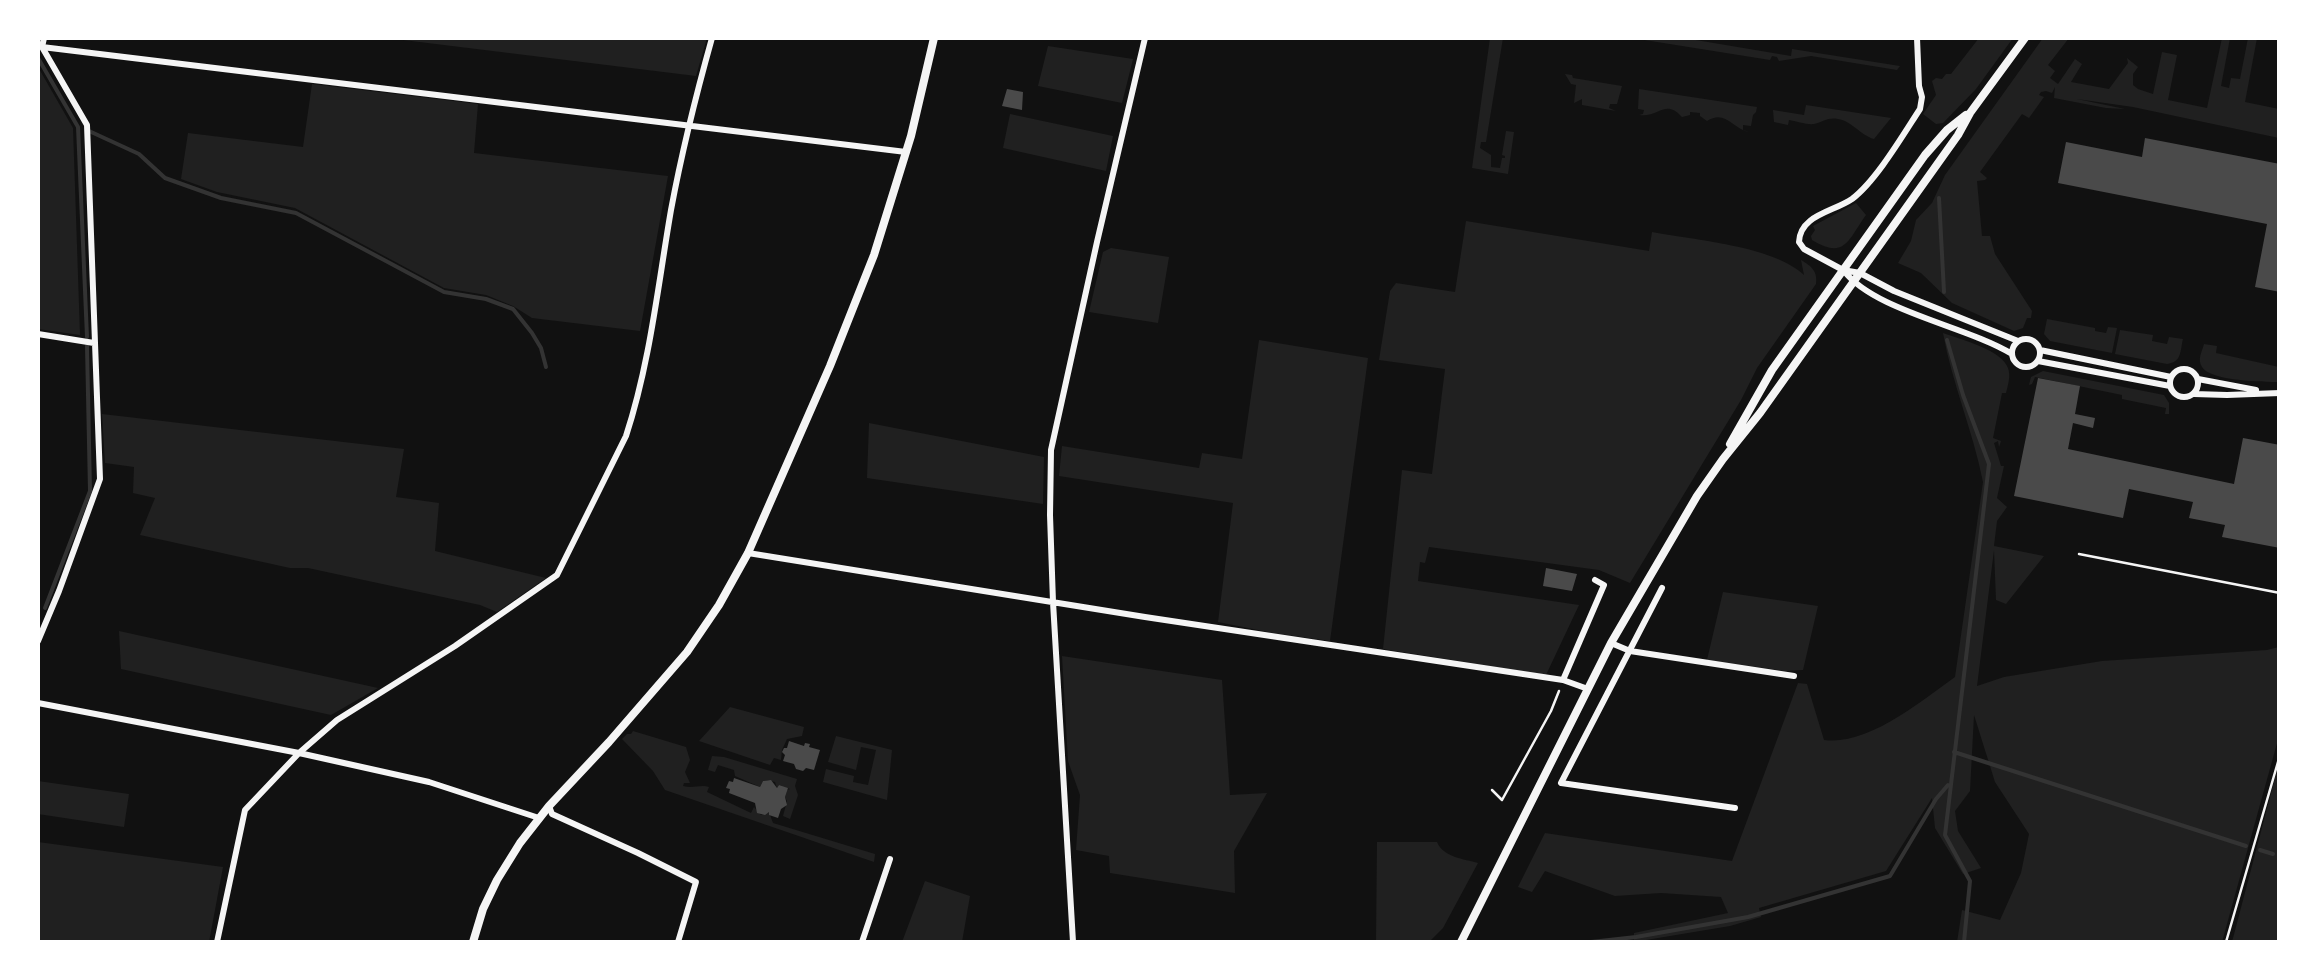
<!DOCTYPE html>
<style>
body{margin:0}
#map{position:relative;width:2317px;height:980px;overflow:hidden;background:#111;font-family:Rubik,sans-serif}
canvas{display:block}
.frame{position:absolute;inset:0;border:40px solid #fff;pointer-events:none}
</style>
<div id="map">
<canvas width="2317" height="980"></canvas>
<div class="frame"></div>
</div>
<script>
const c = document.querySelector('canvas').getContext('2d');
c.lineJoin = 'round';
function fillPath(path, color) { c.fillStyle = color; c.fill(path, 'evenodd'); }
function trace(path, color, width, dash) { c.strokeStyle = color; c.lineWidth = width; c.lineCap = dash ? 'butt' : 'round'; c.setLineDash(dash || []); c.stroke(path); }
fillPath(new Path2D(`
 M387,38H707L696,76Z
 M1490,38H1503L1486,142H1481L1480,148L1491,155V167L1500,168L1502,158H1505V156L1502,155L1506,131L1514,132L1508,174L1472,168Z
 M1632,38H1684L1791,56L1792,49L1900,66L1897,70L1811,56L1779,61L1777,57L1772,56L1770,60Z
 M1979,38H2013L1976,89L1943,123L1936,124L1923,114L1936,95L1932,81L1936,78L1942,79L1946,74H1951Z
 M2043,38H2069L2048,65L2055,71L2050,78L2058,84L2075,59L2082,64L2071,82L2109,89L2128,63L2127,58L2138,67L2133,74V85L2138,89L2153,94L2162,52L2177,55L2168,100L2207,108L2222,38H2230L2221,86L2229,88L2231,78L2240,79L2248,38H2257L2245,102L2279,109V138L2133,107L2077,99L2125,109L2106,108L2054,98L2055,87L2052,93L2046,91L2041,92L2039,95L2044,97L2029,118L2022,114L1980,172L1987,178L1985,180L1977,181L1982,236H1990L1995,254L2032,311L2031,318H2027L2023,328L2014,331L1952,303L1921,273L1898,263L1911,241L1916,220L1932,203L1945,175Z
 M1048,46L1133,59L1122,103L1038,86Z
 M38,67L73,128L80,335L38,329Z
 M1565,74L1572,75L1573,78L1622,86L1617,104H1610L1609,108L1616,111L1582,105V99L1574,103L1576,85L1571,84Z
 M312,84L478,104L474,153L668,176L640,331L532,318L513,306L486,295L444,288L295,208L217,192L181,179L188,133L303,147Z
 M1639,89L1757,107L1756,112L1753,115L1751,126L1743,125V130L1749,132C1733,129 1725,109 1707,121L1700,116V113L1690,112V115L1682,117C1665,98 1659,118 1639,115L1643,114L1644,110L1638,109Z
 M1806,105L1891,118L1874,139C1860,135 1852,121 1838,119C1828,117 1823,122 1814,124C1807,125 1796,121 1789,120L1788,125L1774,122L1773,110L1804,115Z
 M1010,114L1113,136L1106,171L1003,148Z
 M1856,203L1866,215C1848,240 1845,260 1812,240L1811,236L1815,230L1813,226Z
 M1466,221L1649,251L1652,232C1694,240 1774,246 1804,275L1801,260C1811,266 1818,271 1816,284L1757,368L1741,400L1630,583L1599,570L1429,547L1425,563L1420,562L1418,581L1579,605L1546,675L1383,649L1402,470L1432,474L1445,369L1379,360L1390,291L1396,283L1455,292Z
 M1111,248L1169,257L1158,323L1089,312L1103,252Z
 M2047,319L2095,328V331L2106,333L2108,327L2117,328L2112,353L2050,341L2044,334Z
 M2120,330L2153,335L2152,341L2167,344L2169,337L2183,339C2180,351 2182,362 2167,364L2115,354Z
 M1943,333C1960,339 2002,350 2008,368C2011,376 2008,385 2006,393H2002L1993,438L2001,441L1999,447L1998,441L1994,443L2001,466H2004L1997,498L2007,507L1997,521L1994,546L2044,556L2006,604L1996,600L1994,550L1977,686L2004,677L2102,661L2267,650L2279,647V736L2222,942H1957L1962,910L2000,920L2021,873L2029,834L1995,782L1974,715L1970,791L1955,811L1958,831L1981,868L1963,874L1935,828L1932,798L1886,871L1759,908L1761,917L1730,926L1634,942V933L1728,913L1721,897L1661,893L1615,896L1545,871L1532,892L1518,887L1545,833L1732,861L1798,683L1807,684L1824,740C1868,746 1921,701 1955,677L1983,482C1973,431 1952,383 1943,333Z
 M1259,340L1368,358L1330,641L1273,633L1218,622L1233,503L1059,476L1062,446L1199,468L1202,453L1242,459Z
 M2204,344L2217,346L2216,353L2279,367V382C2264,382 2210,381 2202,367C2197,359 2202,352 2204,344Z
 M2043,371L2164,395L2169,403V414H2165L2166,408L2122,399V395L2035,377L2032,384L2029,385L2031,377Z
 M102,414L404,449L396,497L439,503L435,551L546,578L497,612L480,605L308,568H290L140,535L155,498L133,493L134,467L105,463Z
 M869,423L1044,457L1043,504L867,478Z
 M1723,592L1818,606L1803,670L1785,671L1707,660Z
 M119,631L378,688L331,715L121,669Z
 M1062,656L1222,680L1230,795L1267,793L1234,851L1235,893L1110,873L1109,856L1076,850L1080,795L1068,761Z
 M730,707L804,727L802,736L787,739L782,750L781,760L774,758L770,765L699,741Z
 M633,731L686,747L690,760L685,772L690,783H684L683,786C693,789 701,784 709,787L707,792L751,813L754,807L761,815L769,812L773,823L875,854L874,862L665,790L653,771L622,739L627,734H631Z
 M836,736L892,750L887,800L823,782L826,769L854,776L853,782L868,785L876,750L861,747L856,770L828,762Z
 M712,756L724,757L797,779L795,786L798,795L790,819L783,816L787,801L785,797L787,790L790,789L779,785L777,788L775,782L768,780L763,781L760,787L735,776L734,770L718,765L715,772L708,770Z
 M2279,763V942H2232Z
 M38,781L129,794L124,827L38,814Z
 M38,842L223,867L209,942H38Z
 M1377,842H1437C1443,857 1464,859 1478,863L1443,928L1429,942H1376Z
 M925,881L970,896L962,942H902Z`), '#202020');
trace(new Path2D(`
 M38,58L78,127L87,337
 M89,131L139,154L165,178L221,198L296,213L444,292L486,299L513,309L532,333L541,348L546,367
 M1939,198L1944,292
 M1947,340L1963,395L1989,464L1945,835L1970,881L1964,942
 M45,608L90,491L87,346
 M1954,752L2246,846
 M2260,850L2273,854
 M1591,942L1636,937L1748,917L1890,876L1936,799L1948,785`), '#333', 4);
fillPath(new Path2D(`
 M1007,89L1023,92L1022,110L1002,106Z
 M2145,138L2280,164V292L2255,287L2267,224L2058,183L2066,142L2142,157Z
 M2038,378L2080,386L2075,414L2095,418L2093,428L2073,423L2068,449L2234,484L2243,438L2280,445V548L2222,537L2225,525L2189,518L2193,502L2129,489L2123,518L2014,496Z
 M1546,568L1577,574L1572,591L1543,586Z
 M789,741L804,746L805,743L810,744L809,747L820,750L814,770L806,768L803,771L796,769L794,764L783,761L785,755L782,752L784,748H787Z
 M734,778L760,787L763,781L771,780L777,788L779,785L788,788L785,797L787,805L781,809L778,818L769,815V812L765,815L757,813L755,803L729,793L730,789L726,788L729,781L733,782Z`), '#4a4a4a');
trace(new Path2D(`
 M1492,790L1502,800L1551,711L1559,691`), '#f5f5f5', 2.5);
trace(new Path2D(`
 M2079,554L2280,593
 M2226,942L2280,755`), '#f5f5f5', 2.5);
trace(new Path2D(`
 M1917,38L1919,86L1922,97L1920,109C1903,135 1876,181 1852,199C1833,212 1800,215 1799,242L1804,249L1843,270L1860,273L1894,291L2018,341
 M42,47L906,152
 M1844,271C1875,311 1966,326 2012,354
 M38,334L94,343
 M2012 353a14 14 0 1 1 28 0a14 14 0 1 1-28 0Z
 M2040,350L2171,377
 M2038,361L2170,386
 M2170 383a14 14 0 1 1 28 0a14 14 0 1 1-28 0Z
 M2198,379L2256,390
 M2194,394L2227,395L2280,393
 M748,553L1145,617L1563,680L1588,689
 M1662,588L1561,783L1735,808
 M38,641L59,591L100,479L87,125L42,47L44,38
 M1611,643L1630,651L1794,676
 M1563,680L1604,585L1595,580
 M38,703L299,753L429,782L539,818
 M549,806L552,814L638,853L696,882L678,942
 M217,942L245,810L299,753L337,720L455,646L557,575L626,436C650,363 658,285 671,210C682,151 696,95 712,38
 M862,942L890,859
 M1073,942L1053,602L1050,515L1051,450L1097,242L1145,38`), '#f5f5f5', 6);
trace(new Path2D(`
 M473,942L483,909L497,880L520,843L549,806L609,742L687,652L719,605L748,553L830,366L874,255L911,136L934,38`), '#f5f5f5', 8);
trace(new Path2D(`
 M1730,444L1772,370L1925,155L1947,130L1966,115
 M1461,942L1611,643L1697,496L1723,459L1760,413L1958,135L1970,113L2025,38`), '#f5f5f5', 8);
</script>
